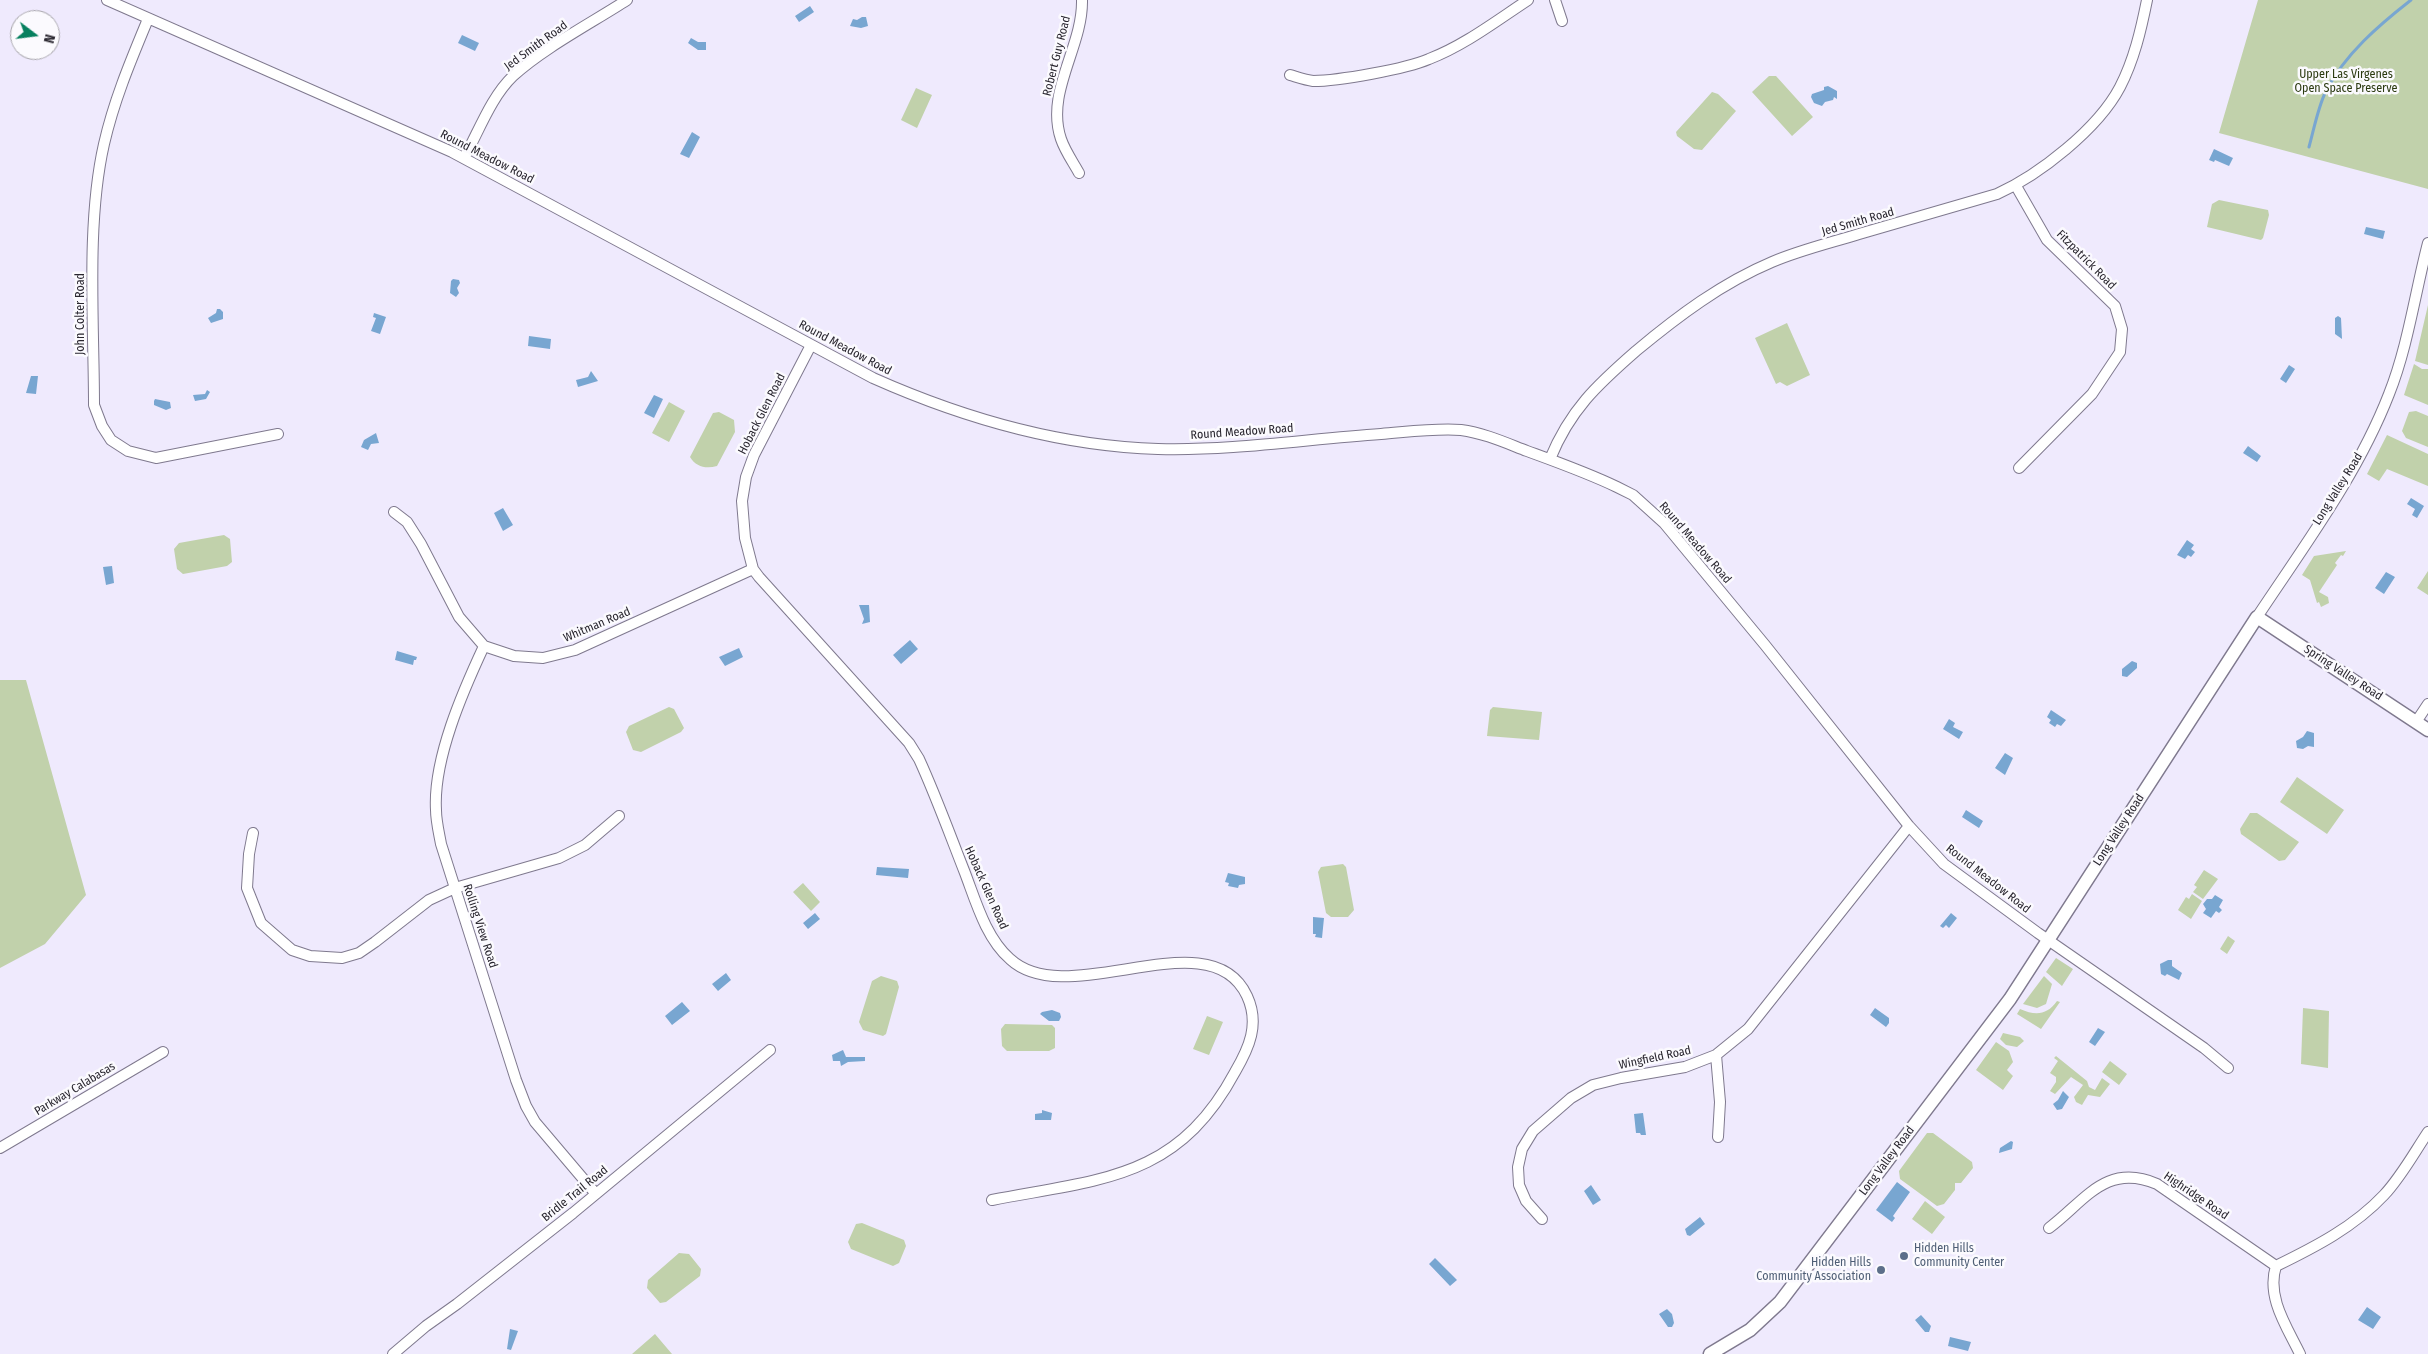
<!DOCTYPE html>
<style>
body{margin:0}
#map{position:relative;width:2428px;height:1354px;overflow:hidden;background:#efeafd;font-family:"Fira Sans Condensed",sans-serif}
canvas{display:block}
.north{position:absolute;left:10px;top:10px;width:50px;height:50px;box-sizing:border-box;background:#fbfafe;border:1px solid #a7a5ab;border-radius:50%;rotate:105deg;font-size:14px;font-weight:700;line-height:20px;text-align:center;color:#29262f}
.north::after{content:'';display:block;margin:auto;width:18px;height:22px;background:#07805f;clip-path:polygon(50% 0,100% 100%,50% 72%,0 100%)}
</style>
<div id="map">
<canvas width="2428" height="1354"></canvas>
<div class="north">N</div>
</div>
<script>
const c = document.querySelector('canvas').getContext('2d');
c.lineJoin = 'round';
function fillPath(path, color) { c.fillStyle = color; c.fill(path, 'evenodd'); }
function trace(path, color, width, dash) { c.strokeStyle = color; c.lineWidth = width; c.lineCap = dash ? 'butt' : 'round'; c.setLineDash(dash || []); c.stroke(path); }
function label(font, color, halo, rows, align = 'center') {
  c.font = font + ' "Fira Sans Condensed",sans-serif'; c.lineWidth = 5; c.setLineDash([]); c.textBaseline = 'middle'; c.strokeStyle = halo; c.fillStyle = color; for (const [text, x, y, turn = 0] of rows) {
    c.save(); c.translate(x, y); c.rotate((+turn || 0) * Math.PI / 180); c.textAlign = isNaN(turn) ? turn : align; if (halo) c.strokeText(text, 0, 0); c.fillText(text, 0, 0); c.restore();
  }
}
fillPath(new Path2D(`
 M2258,0H2428V189L2219,133Z
 M1769,76H1776L1813,117L1792,136L1752,92Z
 M916,88L932,95L917,128L901,120Z
 M1712,92L1718,94L1736,111L1702,150L1694,149L1677,136L1676,132Z
 M2219,200L2268,210L2269,215L2263,238L2261,240L2207,227L2212,204Z
 M2428,305V365L2415,361Z
 M1787,323L1810,375L1787,386L1780,382L1776,384L1755,338Z
 M2414,364L2422,369H2428V405L2404,395Z
 M669,402L685,411L669,442L652,433Z
 M2416,411L2428,416V447L2406,438L2402,431L2409,412Z
 M719,412L734,420L735,432L717,466C706,469 696,467 690,457L713,413Z
 M2387,435L2428,454V486L2387,469L2379,481L2367,474Z
 M224,535L230,539L232,562L227,566L183,574L177,569L174,549L179,543Z
 M2346,551L2343,556L2341,555L2335,563L2337,565L2319,592L2328,597L2329,603L2321,607L2319,602L2317,603L2310,580L2302,575L2314,556Z
 M2428,571V595L2417,588Z
 M0,680H26L86,895L45,944L0,968Z
 M669,707L674,709L684,728L681,732L641,752L633,750L626,732L629,726Z
 M1493,707L1542,712L1539,740L1487,736L1490,710Z
 M2297,777L2344,810L2327,834L2280,802Z
 M2250,813H2257L2299,842L2285,860L2279,861L2241,834L2240,829Z
 M1343,864L1346,867L1354,910L1348,917H1331L1326,913L1318,872L1321,867Z
 M2204,870L2218,879L2203,899L2193,892L2197,887L2194,885Z
 M803,883L820,902L811,911L793,892Z
 M2192,894L2202,901L2191,919L2178,910L2186,897L2189,899Z
 M2228,936L2235,941L2227,954L2220,949Z
 M2056,958L2073,969L2062,986L2046,972Z
 M881,976L897,981L899,987L886,1034L883,1036L863,1030L859,1022L872,981Z
 M2044,976L2052,984L2046,1004L2037,1008L2023,1004Z
 M2057,1001L2060,1002L2041,1029L2017,1014L2020,1009C2036,1016 2047,1015 2057,1001Z
 M2303,1008L2329,1011L2328,1068L2301,1064Z
 M1207,1016L1223,1022L1209,1055L1193,1049Z
 M1005,1024L1052,1025L1055,1028V1048L1049,1051H1007L1002,1046L1001,1029Z
 M2003,1033L2020,1037L2024,1041L2017,1047L2006,1045L2000,1039Z
 M1996,1042L2009,1051L2013,1062L2007,1070L2013,1076L2003,1090L1976,1070Z
 M2056,1056L2087,1081L2089,1087L2095,1090L2102,1078L2110,1084L2100,1097L2088,1095L2082,1105L2076,1102L2074,1097L2083,1085L2071,1077L2055,1094L2050,1091L2056,1082V1077L2050,1073L2058,1061L2054,1058Z
 M2110,1061L2127,1074L2119,1085L2102,1072Z
 M1927,1133H1933L1972,1162L1973,1168L1961,1183H1955V1190L1944,1204L1937,1206L1900,1179L1899,1171Z
 M1925,1201L1945,1217L1932,1234L1912,1219Z
 M862,1223L904,1240L906,1246L899,1263L893,1266L851,1249L848,1242L856,1224Z
 M679,1253L689,1254L701,1269L700,1276L666,1302L660,1303L647,1288L648,1280Z
 M655,1334L672,1354H632Z`), '#c1d1ab');
fillPath(new Path2D(`
 M810,6L814,12L799,22L795,16Z
 M862,17H866L868,26L861,28L850,26L853,19L857,20Z
 M462,35L479,43L475,51L458,43Z
 M691,38L698,42H706V50H698L688,43Z
 M1828,86L1837,91V99L1834,97L1833,100L1825,102L1822,106L1814,103L1811,97L1812,94L1824,90V87Z
 M692,132L700,137L689,158L680,154Z
 M2214,149L2233,158L2229,166L2215,160L2214,162L2209,160Z
 M2366,227L2385,231L2383,239L2364,234Z
 M453,279L459,280L460,283L457,288L459,293L456,297L450,293L451,281Z
 M217,309H220L223,312V319L211,323L208,318L216,313Z
 M374,313L386,317L380,334L371,331L376,318L373,317Z
 M2338,316L2341,318L2342,339L2335,334V318Z
 M529,336L551,339L550,349L528,346Z
 M2289,365L2295,369L2286,383L2280,379Z
 M591,371L598,381L578,387L576,380L588,377Z
 M31,376H38L36,394L26,393Z
 M207,390L210,392L206,399L195,401L193,395L205,394Z
 M654,395L663,399L654,418L644,413Z
 M155,399L170,402L171,408L166,410L154,405V401Z
 M376,433L379,443L371,444L368,450L361,447L364,440Z
 M2248,446L2261,456L2257,462L2243,453Z
 M2411,498L2424,506L2417,518L2412,515L2415,509L2407,504Z
 M503,508L513,525L503,531L494,513Z
 M2187,540L2194,545L2191,549L2195,552L2191,557L2188,555L2185,559L2177,555Z
 M112,566L114,583L106,585L103,567Z
 M2386,572L2395,577L2384,594L2375,588Z
 M859,605H869L870,622L862,624L864,619Z
 M910,640L918,649L901,664L893,655Z
 M739,648L743,657L725,666L719,657Z
 M397,651L417,657L416,660H414L413,665L395,660Z
 M2132,661L2137,663V668L2127,677L2122,676V669Z
 M2051,710L2066,720L2061,726L2057,724L2055,727L2049,723L2051,720L2047,717Z
 M1949,719L1955,723L1953,727L1963,732L1959,739L1943,729Z
 M2307,731L2314,733V747L2308,746L2303,749L2297,748L2296,741L2303,737Z
 M2005,753L2013,758L2005,775L1995,768Z
 M1966,810L1983,821L1979,828L1962,817Z
 M877,867L909,869L908,878L876,875Z
 M1228,873L1245,877V884L1239,885L1238,888L1228,886L1229,883L1225,882Z
 M2215,895L2223,900L2219,907L2222,910L2219,913L2216,911L2211,918L2203,913L2206,909L2203,904L2207,899H2212Z
 M815,913L820,919L808,929L803,923Z
 M1951,913L1957,918L1949,928L1946,925L1943,928L1940,926Z
 M1313,917L1324,918L1322,938L1315,937L1316,934H1313Z
 M2168,960H2172V966L2182,973L2179,980L2167,974L2165,976L2161,974L2160,964Z
 M726,973L731,980L718,991L712,984Z
 M682,1002L690,1011L672,1025L665,1016Z
 M1875,1008L1889,1018V1023L1886,1027L1870,1015Z
 M1052,1010L1060,1013L1061,1017L1059,1021H1049L1040,1014L1042,1012Z
 M2098,1028L2105,1032L2095,1046L2089,1042Z
 M843,1050L846,1057H865V1061L848,1062L841,1066L840,1061H833L832,1055Z
 M2063,1091L2069,1097L2062,1109L2057,1110L2053,1104L2058,1100Z
 M1042,1110L1052,1113L1051,1120H1035V1114L1042,1113Z
 M1643,1113L1646,1135H1641L1640,1133H1636L1634,1114Z
 M2011,1141L2013,1142L2012,1149L1999,1153L2000,1148Z
 M1897,1182L1910,1192L1893,1216L1895,1218L1892,1222L1876,1210Z
 M1591,1185L1601,1200L1593,1205L1584,1191Z
 M1700,1217L1705,1224L1690,1236L1687,1235L1685,1229Z
 M1435,1258L1457,1280L1450,1286L1429,1264Z
 M2367,1307L2381,1317L2373,1329L2358,1320Z
 M1667,1309L1672,1314L1674,1323L1672,1327H1668L1659,1314Z
 M1921,1315L1931,1326L1929,1332H1925L1915,1320Z
 M510,1329L518,1331L511,1350L507,1349Z
 M1950,1337L1971,1342L1968,1351L1948,1346Z`), '#78a6d1');
trace(new Path2D(`
 M2309,147C2314,129 2318,107 2326,91C2345,54 2379,25 2411,0`), '#78a6d1', 3);
const minor = new Path2D(`
 M107,0L452,152L873,378C963,418 1059,446 1158,449C1233,451 1307,439 1381,434C1407,432 1435,428 1461,430C1484,433 1506,443 1527,451C1557,462 1588,473 1617,487L1633,495L1664,523L1765,645L1909,826L1944,864L2038,933L2204,1048L2228,1068
 M1555,0L1562,21
 M148,19C131,60 114,100 104,144C86,223 94,324 94,405L102,426L111,440L128,451L156,458L278,434
 M1290,75C1297,77 1306,80 1313,81C1338,81 1406,69 1429,59C1465,45 1496,21 1528,0
 M464,158C479,131 491,97 513,76C542,49 593,22 627,0
 M1079,173C1073,162 1065,151 1061,139C1045,92 1083,47 1082,0
 M2016,186L2047,240L2115,306L2122,329L2120,352L2092,394L2019,468
 M811,345L754,455L746,477L742,501L745,538L753,569L759,577L909,743L919,759C936,796 950,835 965,873C976,902 986,938 1010,959C1068,1013 1210,916 1247,996C1260,1024 1249,1048 1235,1072C1177,1180 1100,1179 992,1200
 M1550,459C1570,410 1597,385 1636,351C1678,316 1722,283 1772,262C1800,250 1830,243 1859,234C1905,221 1951,207 1997,194C2039,175 2098,129 2120,87C2134,60 2141,30 2147,0
 M394,512L407,522L421,544L459,617L484,646L514,656L543,658L575,650L753,569
 M2257,617C2304,546 2358,474 2389,394C2408,346 2415,293 2428,243
 M484,646C463,691 433,759 436,810C436,821 439,833 441,844L516,1080L526,1106L535,1122L596,1194
 M2416,722L2428,704
 M253,833L249,854L247,888L261,923L292,950L310,956L342,958L359,953L375,942L429,900L455,888L559,858L585,845L619,816
 M1716,1055L1720,1102L1718,1137
 M0,1148L163,1052
 M1542,1219L1526,1201L1519,1185L1518,1167L1522,1149L1533,1131L1571,1098L1593,1085L1621,1078L1685,1067L1716,1055L1748,1029L1909,826
 M2049,1228C2085,1201 2106,1162 2157,1184L2276,1266
 M393,1354L426,1326L457,1304L573,1213L770,1050
 M2300,1354C2287,1327 2266,1297 2276,1266C2315,1247 2354,1227 2384,1195C2401,1177 2414,1153 2428,1132`);
const tertiary = new Path2D(`
 M1710,1354L1750,1330L1780,1302L2010,999L2257,617L2428,730`);
trace(minor, '#7f798e', 12);
trace(tertiary, '#7f798e', 15);
trace(minor, '#fff', 10);
trace(tertiary, '#fff', 12);
for (const [x, y, r, color] of [
 [1904,1256,5,"#5c6f8a"],
 [1881,1270,5,"#5c6f8a"]
]) { const dot = new Path2D(); dot.arc(x, y, r, 0, 2 * Math.PI); c.fillStyle = color; c.fill(dot); trace(dot, '#fbfafe', 2); }
label('12px', '#29262f', '#fbfafe', [
 ["Jed Smith Road",536,46,-36],
 ["Robert Guy Road",1057,56,-76],
 ["Round Meadow Road",487,157,27],
 ["Jed Smith Road",1858,222,-16],
 ["Fitzpatrick Road",2086,260,45],
 ["John Colter Road",81,314,-90],
 ["Round Meadow Road",845,348,28],
 ["Hoback Glen Road",762,414,-63],
 ["Round Meadow Road",1242,432,-4],
 ["Long Valley Road",2338,489,-58],
 ["Round Meadow Road",1695,543,49],
 ["Whitman Road",597,625,-23],
 ["Spring Valley Road",2343,673,33],
 ["Long Valley Road",2119,830,-57],
 ["Round Meadow Road",1988,879,38],
 ["Hoback Glen Road",986,888,66],
 ["Rolling View Road",480,926,72],
 ["Wingfield Road",1655,1058,-12],
 ["Parkway Calabasas",75,1089,-31],
 ["Long Valley Road",1887,1161,-53],
 ["Bridle Trail Road",575,1194,-39],
 ["Highridge Road",2196,1196,34]
]);
label('12px', '#2b3a10', '#fbfafe', [
 ["Upper Las Virgenes",2346,75],
 ["Open Space Preserve",2346,89]
]);
label('12px', '#4e5e75', '#fbfafe', [
 ["Hidden Hills",1914,1249],
 ["Community Center",1914,1263],
 ["Hidden Hills",1871,1263,"right"],
 ["Community Association",1871,1277,"right"]
], 'left');
</script>
